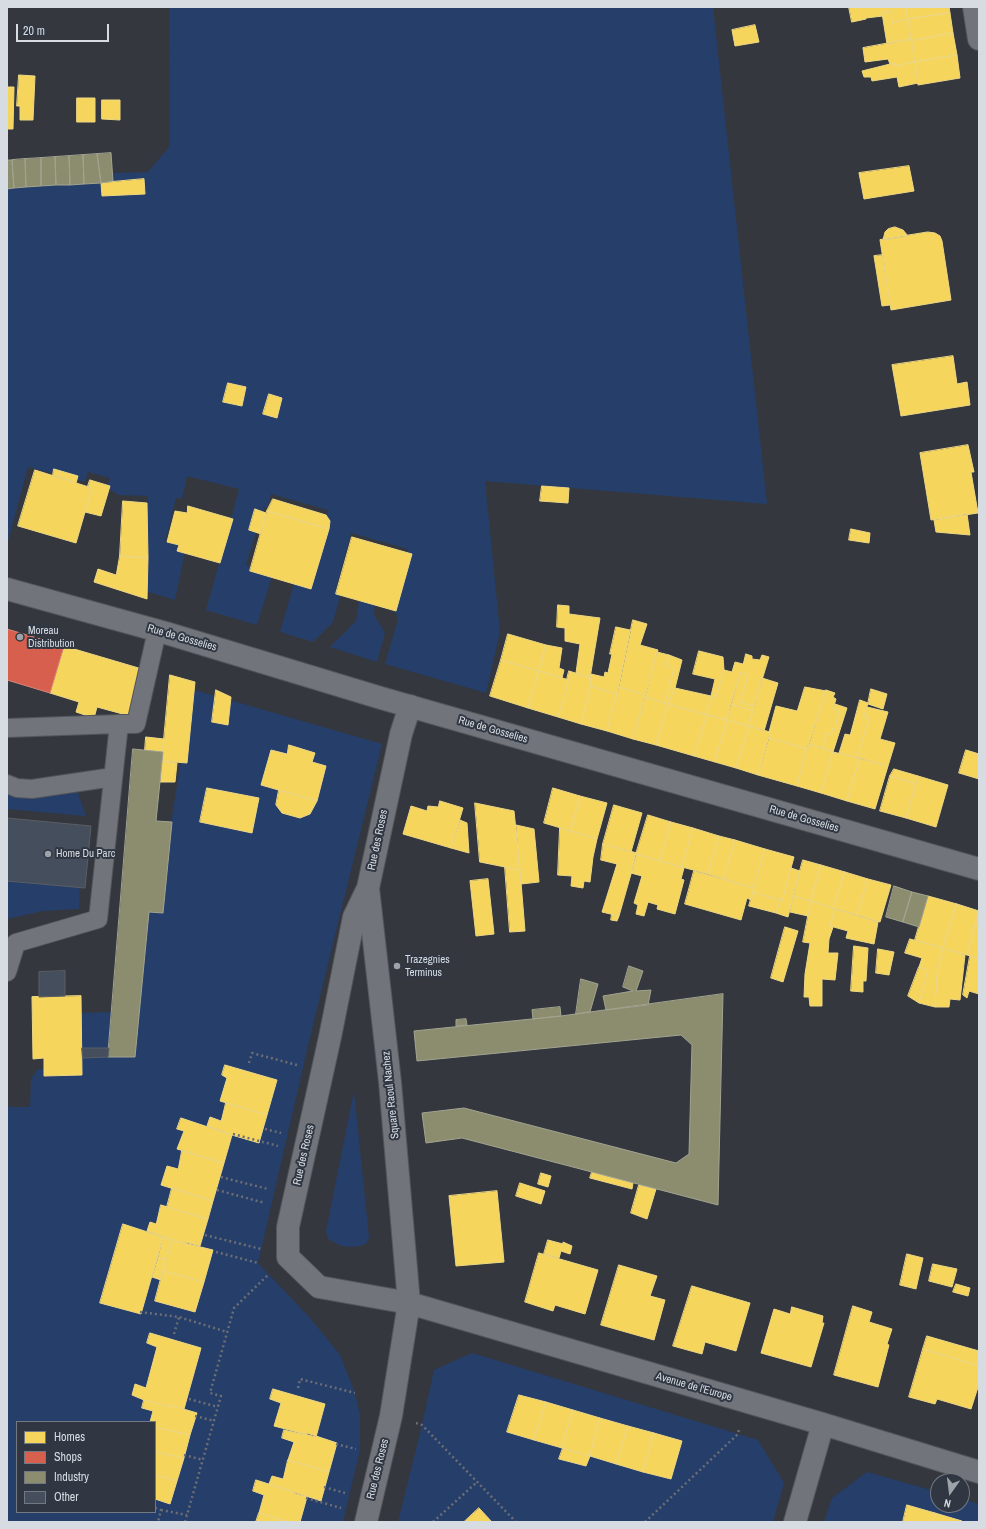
<!DOCTYPE html>
<style>
body{margin:0}
#map{position:relative;width:986px;height:1529px;overflow:hidden;background:#34383e;font-family:"Archivo Narrow",sans-serif}
canvas{display:block}
.frame{position:absolute;inset:0;border:8px solid #d7dce3;pointer-events:none}
.legend{position:absolute;left:16px;top:1421px;width:140px;height:92px;box-sizing:border-box;background:#303742;border:1px solid #737982;margin:0;padding:5px 7px;list-style:none;font-size:12px;color:#d7dce3}
.legend li{display:flex;align-items:center;gap:8px;height:20px}
.legend b{width:20px;border:1px solid #737982}
.north{position:absolute;left:930px;top:1473px;width:40px;height:40px;box-sizing:border-box;background:#303742;border:1px solid #737982;border-radius:50%;rotate:194deg;font-size:11px;font-weight:700;line-height:16px;text-align:center;color:#d7dce3}
.north::after{content:'';display:block;margin:auto;width:14px;height:18px;background:#9ea3a9;clip-path:polygon(50% 0,100% 100%,50% 72%,0 100%)}
.scale{position:absolute;left:16px;top:24px;width:93px;height:18px;box-sizing:border-box;border:2px solid #d7dce3;border-top:0;padding-left:5px;font-size:12px;line-height:14px;white-space:nowrap;color:#d7dce3;-webkit-text-stroke:3px #303742;paint-order:stroke}
</style>
<div id="map">
<canvas width="986" height="1529"></canvas>
<div class="frame"></div>
<ul class="legend">
<li><b style="height:11px;background:#f6d55c"></b>Homes</li>
<li><b style="height:11px;background:#d6604d"></b>Shops</li>
<li><b style="height:11px;background:#8c8c6e"></b>Industry</li>
<li><b style="height:11px;background:#444e5d"></b>Other</li>
</ul>
<div class="north">N</div>
<div class="scale">20 m</div>
</div>
<script>
const c = document.querySelector('canvas').getContext('2d');
c.lineJoin = 'round';
function fillPath(path, color) { c.fillStyle = color; c.fill(path, 'evenodd'); }
function trace(path, color, width, dash) { c.strokeStyle = color; c.lineWidth = width; c.lineCap = dash ? 'butt' : 'round'; c.setLineDash(dash || []); c.stroke(path); }
function label(font, color, halo, rows, align = 'center') {
  c.font = font + ' "Archivo Narrow",sans-serif'; c.lineWidth = 4; c.setLineDash([]); c.textBaseline = 'middle'; c.strokeStyle = halo; c.fillStyle = color; for (const [text, x, y, turn = 0] of rows) {
    c.save(); c.translate(x, y); c.rotate((+turn || 0) * Math.PI / 180); c.textAlign = isNaN(turn) ? turn : align; if (halo) c.strokeText(text, 0, 0); c.fillText(text, 0, 0); c.restore();
  }
}
fillPath(new Path2D(`
 M169,7H713L767,504L485,481L500,632L486,693L385,664L398,619L393,604L408,549L351,533L336,588L342,590L333,622L313,642L280,632L295,580L324,524L328,510L271,494L267,508L264,507L246,565L273,573L257,625L206,610L221,557L239,489L187,476L182,499L176,498L165,542L186,547L175,600L145,591L148,496L119,495L107,488L110,478L88,472L85,482L28,467L7,545V181L112,173L148,172L170,146Z
 M360,595L375,599L374,615L385,633L377,662L330,647L356,621Z
 M188,688L382,744L310,1037L258,1263L311,1319L340,1355L355,1393L360,1415V1450L343,1522H7V1107H30L31,1079L38,1069H78L77,1013L111,1012L137,1014L145,903L164,904L172,817L182,754ZM17,1422H155V1512H17Z
 M74,782L86,816L7,809V784Z
 M7,874L80,881L79,909L43,911L7,919Z
 M354,1091L369,1237L366,1244C350,1249 343,1248 328,1239L326,1231Z
 M472,1353L758,1440L784,1483L773,1522H398L422,1425L434,1370Z
 M867,1472L938,1492V1505H962V1499L979,1504V1522H824L832,1498Z`), '#263e6a');
const homes = new Path2D(`
 M849,7H906L908,19L892,23L891,11L882,13L883,16L866,18V19L852,22Z
 M906,7H949L950,13L908,19Z
 M891,11L892,23L908,19L911,39L887,44L882,13Z
 M950,13L953,33L911,41L908,19Z
 M755,25L759,42L735,46L732,30Z
 M953,33L957,55L915,62L911,41Z
 M911,39L915,62L895,66L894,63L890,64L888,59L865,62L863,48Z
 M957,55L960,78L918,85L915,62Z
 M915,62L918,83L899,87L897,77L872,81L871,77H864L862,71L894,63L895,66Z
 M19,75L35,76L33,120H20V106H17Z
 M7,87H14L13,129H7Z
 M77,98H95V122H77Z
 M102,100H120V120L102,119Z
 M909,166L914,191L864,199L859,173Z
 M144,179L145,194L102,196L101,183Z
 M895,227L903,230L908,236L883,240L885,232L888,229Z
 M928,232L935,233L940,236L942,241L951,300L891,310L880,240Z
 M883,255L890,305L882,306L874,256Z
 M953,356L957,384L967,382L970,405L901,416L892,365Z
 M228,383L246,387L242,406L223,402Z
 M269,394L282,398L277,418L263,414Z
 M968,445L974,472H971L978,513L931,520L920,453Z
 M54,469L78,476L76,483L53,475Z
 M35,470L92,488L76,543L18,526Z
 M90,480L110,486L101,516L85,512L92,488L88,486Z
 M542,486L569,488L568,503L540,501Z
 M273,499L326,515L330,521L329,529L267,511Z
 M123,501L147,503L148,558L120,556Z
 M188,506L233,519L220,563L177,551L179,545L167,542L175,511L187,513Z
 M255,509L266,513L261,534L249,530Z
 M267,511L329,529L311,589L250,571Z
 M967,514L970,535L936,532L934,520Z
 M851,529L870,533L869,543L849,540Z
 M352,537L412,554L396,611L336,594Z
 M120,556L148,558L147,599L94,582L98,569L116,575Z
 M558,605L569,606V614L600,618L590,678L576,673L580,644L565,641V628L557,627Z
 M633,620L647,624L640,645L658,650L645,695L619,687Z
 M616,627L630,630L617,694L590,686L591,674L604,677L605,672L608,673L612,654H610Z
 M508,634L546,645L539,671L501,660Z
 M546,645L562,648L559,668L564,670L562,678L539,671Z
 M64,646L142,669L130,716L97,707L94,718L76,712L79,702L50,693Z
 M699,651L723,657L724,670L716,697L711,696L715,679L693,674Z
 M657,652L669,655L666,666L674,668L665,703L645,697Z
 M746,654L752,656V659L760,660L762,655L769,657L754,706L740,702L748,675L741,672L727,720L706,715L711,696L716,697L724,670L732,672L735,662L743,664Z
 M669,655L682,660L675,688L668,704L665,703L674,668L666,666Z
 M501,660L539,671L528,708L490,696Z
 M539,671L569,680L558,717L528,708Z
 M569,671L591,678L590,686H591L581,724L558,717L569,680L567,679Z
 M741,672L748,675L740,702L754,706L753,711L731,704Z
 M170,675L195,682L187,763L162,761Z
 M762,678L778,683L764,731L749,726Z
 M591,686L617,694L607,731L581,724Z
 M619,687L646,695L633,739L607,731Z
 M805,687L826,691L807,749L769,738L770,732H769L776,706L797,711Z
 M675,688L711,696L706,715L668,704Z
 M871,689L887,694L883,709L868,704Z
 M216,690L231,697L228,725L212,722Z
 M826,690L835,693L833,697L836,699L833,709L839,711L835,729L833,728L831,734L827,733L822,748L809,745Z
 M645,697L668,704L656,745L633,739Z
 M860,700L868,703L864,717L869,718L857,758L839,753L845,734L850,735Z
 M668,704L707,715L694,756L656,745Z
 M731,704L753,711L749,726L727,720Z
 M835,704L847,708L833,752L822,748L827,733L831,734L833,728L835,729L839,711L833,709Z
 M867,707L888,712L880,739L895,743L888,766L857,758L869,718L864,717Z
 M707,715L727,720L715,762L694,756Z
 M727,720L749,726L736,768L715,762Z
 M749,726L770,732L758,775L736,768Z
 M146,737L164,739L163,752L145,750Z
 M769,738L807,749L797,786L758,775Z
 M808,744L833,752L821,793L797,786Z
 M289,745L315,753L312,762L326,766L317,801L261,785L271,750L287,754Z
 M966,750L979,754V779L959,773Z
 M833,752L860,758L847,801L821,793Z
 M860,758L888,766L875,809L847,801Z
 M162,761L177,763L175,782H160Z
 M894,769L918,776L916,784L890,776Z
 M890,776L916,784L906,818L880,811Z
 M918,776L948,785L936,827L906,818Z
 M207,788L259,798L252,833L200,822Z
 M553,788L580,796L571,831L544,823Z
 M279,790L317,801L310,814L300,818L282,813L276,805Z
 M580,796L607,803L597,839L571,831Z
 M440,801L463,808L451,848L403,834L411,806L427,811L428,806L438,807Z
 M475,803L514,811L520,870L480,862Z
 M614,805L642,813L631,852L603,844Z
 M648,815L671,822L660,861L636,854Z
 M460,820L467,823L469,853L451,848Z
 M671,822L693,828L682,867L660,861Z
 M516,825L534,829L539,882L521,884Z
 M560,828L597,839L593,857L590,882L584,881L583,888L571,886L572,876L558,875Z
 M693,828L719,836L708,874L682,867Z
 M719,836L735,840L724,879L708,874Z
 M735,840L765,849L754,888L724,879Z
 M603,844L637,853L619,916L602,912L617,864L601,860Z
 M765,849L794,857L782,901L753,892Z
 M636,854L684,868L681,879L684,880L675,914L657,909L658,905L648,902L644,916L636,914L638,905L634,903L642,876L631,873Z
 M803,860L821,865L811,901L793,896Z
 M821,865L845,872L833,908L811,901Z
 M505,867L520,870L525,931L510,932Z
 M791,868L800,871L788,917L776,913L780,900L782,901Z
 M694,871L754,888L751,900L747,898L741,920L685,904Z
 M845,872L868,879L857,915L833,908Z
 M488,879L494,934L476,936L470,881Z
 M868,879L891,885L880,922L857,915Z
 M753,892L780,900L776,913L749,906Z
 M793,896L811,901L808,916L790,912Z
 M928,896L957,904L943,948L915,940Z
 M811,901L835,909L830,926L833,927L829,939L828,953H838L835,980L822,979V1006H810L809,997H804L805,974L810,943L803,942Z
 M957,904L979,911L967,955L943,948Z
 M835,909L878,922L874,944L846,938L848,931L830,926Z
 M979,911V959L967,955Z
 M612,914L619,916L617,921L611,920Z
 M785,927L798,931L783,982L771,978Z
 M910,939L943,948L937,973L935,1007L919,1003L928,970L919,967L922,958L905,953Z
 M854,946L868,948L866,981H863V992L851,991Z
 M943,948L965,955L960,1000L950,999L949,1007H935L937,973Z
 M878,949L894,952L889,975L876,973Z
 M970,956L979,959V994L969,991L967,998L963,995Z
 M919,967L928,970L919,1003L908,996Z
 M81,996L82,1075L44,1076V1058L33,1059L32,997Z
 M225,1065L277,1080L267,1115L220,1101L227,1078L222,1075Z
 M226,1103L267,1115L259,1143L225,1133V1132L207,1126L210,1117L221,1121Z
 M181,1118L232,1135L224,1163L177,1149L184,1131L177,1129Z
 M182,1151L224,1163L213,1201L161,1185L167,1166L178,1169Z
 M592,1172L633,1183L632,1189L590,1178Z
 M541,1173L551,1176L548,1187L538,1184Z
 M520,1183L545,1191L541,1204L516,1196Z
 M639,1185L656,1189L647,1219L631,1213Z
 M172,1188L213,1201L208,1219L167,1207Z
 M497,1191L504,1262L456,1266L449,1196Z
 M161,1205L208,1219L200,1246L185,1242V1244L147,1231L150,1222L156,1224Z
 M123,1224L163,1237L141,1314L100,1303Z
 M163,1237L172,1240L166,1260L158,1258Z
 M172,1240L213,1250L204,1282L163,1271Z
 M548,1240L563,1244V1242L572,1246L570,1254L561,1251L559,1258L544,1254Z
 M539,1253L598,1270L585,1314L555,1305L553,1311L525,1302Z
 M907,1254L923,1258L916,1289L900,1285Z
 M158,1258L166,1260L161,1280L152,1277Z
 M933,1264L957,1269L952,1287L929,1281Z
 M619,1265L657,1276L650,1296L665,1300L654,1340L601,1325Z
 M163,1271L204,1282L195,1312L155,1301Z
 M956,1284L970,1288L968,1296L953,1292Z
 M692,1286L750,1303L736,1351L705,1342L702,1354L673,1346Z
 M853,1306L872,1312L869,1322L892,1329L887,1344L889,1345L878,1387L834,1375Z
 M792,1307L823,1316L822,1323H824L811,1367L761,1353L774,1309L790,1314Z
 M150,1333L201,1348L184,1409L170,1405V1407L144,1400L132,1395L135,1384L146,1388L157,1347L147,1343Z
 M927,1336L979,1351V1366L923,1349Z
 M923,1349L979,1366V1384L971,1409L937,1399L935,1404L909,1397Z
 M273,1389L325,1404L316,1437L274,1426L281,1403L270,1399Z
 M519,1395L546,1402L534,1440L507,1432Z
 M144,1400L170,1407V1405L197,1413L190,1435L155,1427V1422H150L153,1411L142,1408Z
 M546,1402L573,1410L562,1448L534,1440Z
 M573,1410L600,1418L590,1456L562,1448Z
 M600,1418L628,1426L616,1464L590,1456Z
 M628,1426L654,1433L643,1472L616,1464Z
 M155,1427L190,1435L184,1458L155,1452Z
 M284,1430L306,1435L307,1433L337,1443L329,1472L288,1460L294,1442L282,1438Z
 M654,1433L682,1441L671,1479L643,1472Z
 M563,1448L590,1456L586,1466L559,1459Z
 M155,1452L184,1458L177,1481L155,1475Z
 M288,1460L329,1472L321,1501L269,1484L272,1476L283,1479Z
 M155,1475L177,1481L170,1504L155,1499Z
 M256,1480L294,1492L293,1493L307,1497L300,1522H290L259,1513L264,1495L253,1491Z
 M907,1505L935,1513L932,1522H903Z
 M479,1508L492,1522H464Z
 M259,1513L290,1522H256Z
 M935,1513L962,1521V1522H932Z`);
fillPath(homes, '#f6d55c');
trace(homes, '#edd784', 1);
const shops = new Path2D(`
 M7,629L64,646L50,693L7,680Z`);
fillPath(shops, '#d6604d');
trace(shops, '#d6857a', 1);
const industry = new Path2D(`
 M111,153L113,181L101,183L97,154Z
 M97,154L101,183L84,184L83,155Z
 M83,155L84,184L70,185L69,156Z
 M69,156L70,185H56L55,157Z
 M55,157L56,185L41,186V158Z
 M41,158V186L26,187L25,159Z
 M25,159L26,187L14,188L12,160Z
 M7,160H12L14,188L7,189Z
 M133,749L163,752L156,821L172,822L163,913L149,912L135,1057H108Z
 M894,886L912,892L903,922L886,917Z
 M912,892L928,896L919,927L903,922Z
 M629,966L643,971L636,991L651,990L648,1005L606,1010L603,996L633,991L623,987Z
 M581,979L598,984L590,1012L576,1014Z
 M723,994L718,1205L462,1138L426,1143L422,1113L464,1108L676,1163L689,1154L692,1045L681,1035L417,1061L414,1031L561,1016Z
 M560,1007L561,1016L533,1019L532,1010Z
 M466,1019L467,1025L456,1026V1020Z`);
fillPath(industry, '#8c8c6e');
trace(industry, '#a2a491', 1);
const building = new Path2D(`
 M7,818L91,826L85,888L7,881Z
 M65,971V996L39,997V972Z
 M82,1048H109L108,1057L83,1058Z`);
fillPath(building, '#444e5d');
trace(building, '#5b5e63', 1);
const service = new Path2D(`
 M7,728L119,724
 M7,784L17,788L32,789L113,777
 M7,972L16,943L98,919L119,724H136L157,631`);
const minor = new Path2D(`
 M974,7L979,39
 M410,706L401,734L368,888L354,917L330,1037L288,1227V1257L319,1287L409,1303L823,1424L979,1472
 M366,1522L391,1416L409,1303L390,1082L368,888
 M795,1522L823,1424`);
const secondary = new Path2D(`
 M7,589L166,633L381,698L979,869`);
trace(service, '#52555a', 20);
trace(minor, '#52555a', 24);
trace(secondary, '#52555a', 24);
trace(new Path2D(`
 M249,1063L252,1053L297,1065
 M265,1129L281,1133
 M233,1134L278,1146
 M221,1177L268,1189
 M217,1190L265,1203
 M205,1235L261,1249
 M216,1252L258,1263
 M140,1312L179,1317L227,1332
 M174,1334L179,1317
 M298,1388L300,1379L355,1393
 M189,1399L218,1407
 M195,1416L214,1421
 M416,1423L422,1425L516,1522
 M336,1444L356,1449
 M184,1455L203,1460
 M324,1487L345,1493
 M306,1498L341,1508
 M155,1508L161,1510L158,1522
 M161,1510L187,1515
 M185,1522L221,1396L210,1393L234,1308L268,1275
 M433,1522L477,1482
 M645,1522L738,1434L739,1429`), '#6c6e73', 2.5, [2, 3]);
trace(service, '#71747a', 18);
trace(minor, '#71747a', 22);
trace(secondary, '#71747a', 22);
for (const [x, y, r, color] of [
 [20,637,4,"#9ea3a9"],
 [48,854,4,"#9ea3a9"],
 [397,966,4,"#9ea3a9"]
]) { const dot = new Path2D(); dot.arc(x, y, r, 0, 2 * Math.PI); c.fillStyle = color; c.fill(dot); trace(dot, '#303742', 1.5); }
label('11px', '#d7dce3', '#303742', [
 ["Moreau",28,631],
 ["Distribution",28,644],
 ["Home Du Parc",56,854],
 ["Trazegnies",405,960],
 ["Terminus",405,973]
], 'left');
label('11px', '#d7dce3', '#303742', [
 ["Rue de Gosselies",182,638,16],
 ["Rue de Gosselies",493,730,16],
 ["Rue de Gosselies",804,819,16],
 ["Rue des Roses",378,840,-78],
 ["Square Raoul Nachez",391,1095,-96],
 ["Rue des Roses",304,1155,-77],
 ["Avenue de l'Europe",694,1387,16],
 ["Rue des Roses",378,1469,-76]
]);
</script>
